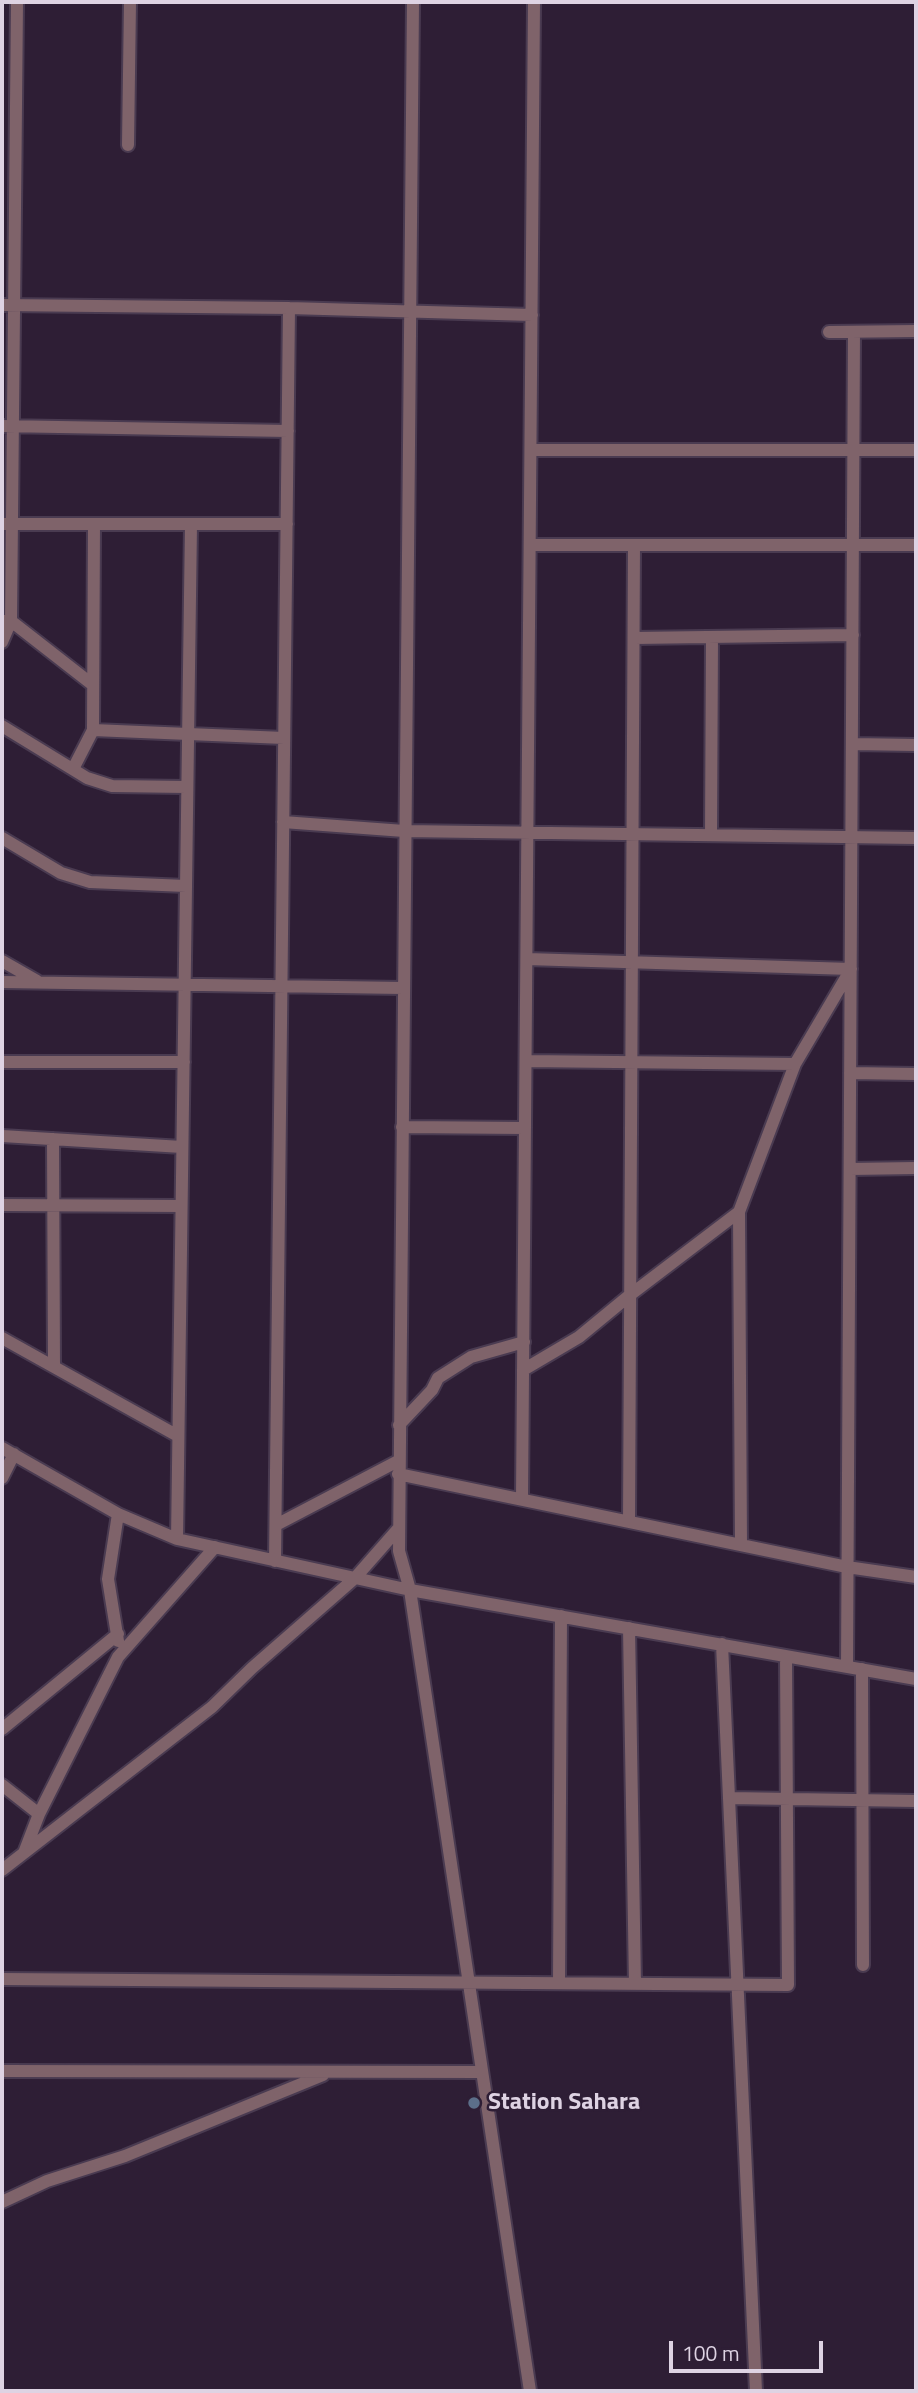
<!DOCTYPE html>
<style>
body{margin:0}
#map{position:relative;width:918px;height:2393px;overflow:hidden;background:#2e1e35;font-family:"Titillium Web",sans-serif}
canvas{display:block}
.frame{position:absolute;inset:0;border:4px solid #ded3e3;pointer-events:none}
.scale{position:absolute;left:669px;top:2341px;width:154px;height:32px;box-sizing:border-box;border:4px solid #ded3e3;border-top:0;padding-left:9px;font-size:21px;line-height:24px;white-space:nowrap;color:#ded3e3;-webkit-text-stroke:5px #2e1e35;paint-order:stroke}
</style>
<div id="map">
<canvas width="918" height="2393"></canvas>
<div class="frame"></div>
<div class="scale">100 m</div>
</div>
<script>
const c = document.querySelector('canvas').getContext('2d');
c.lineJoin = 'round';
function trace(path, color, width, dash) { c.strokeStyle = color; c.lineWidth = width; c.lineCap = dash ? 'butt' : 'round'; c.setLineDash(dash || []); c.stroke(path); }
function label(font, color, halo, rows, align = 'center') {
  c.font = font + ' "Titillium Web",sans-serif'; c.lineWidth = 5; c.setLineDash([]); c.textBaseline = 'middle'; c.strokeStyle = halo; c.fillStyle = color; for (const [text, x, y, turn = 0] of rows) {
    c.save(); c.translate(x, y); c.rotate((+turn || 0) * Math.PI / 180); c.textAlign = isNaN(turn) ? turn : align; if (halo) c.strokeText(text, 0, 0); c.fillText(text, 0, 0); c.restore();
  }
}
const minor = new Path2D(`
 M413,2L399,1551L410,1590L530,2391
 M128,145L130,2
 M2,305L289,308L532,315
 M829,332L916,331
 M2,426L288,431
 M531,450H916
 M2,524H287
 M530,545H916
 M2,621H11L93,685
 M634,638L853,635
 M2,642L11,621L17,2
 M2,726L87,778L112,786L187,787
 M93,730L284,738
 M852,744L916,745
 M73,769L93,730L94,524
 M283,822L404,831L916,838
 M711,835L712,637
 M2,838L61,873L90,882L186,886
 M2,961L37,981
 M2,982L403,988
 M526,1061L795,1064
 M2,1062H184
 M850,1073L916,1074
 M402,1127L525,1128
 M2,1136L182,1147
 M53,1139L54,1366
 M850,1169L916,1168
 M2,1205L181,1206
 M739,1212L741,1545
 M2,1338L178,1436
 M523,1370L579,1337L630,1295L739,1212L795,1064L851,969L527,959
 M399,1425L432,1390L438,1378L471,1357L524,1342
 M2,1448L118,1514L177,1539L410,1590L916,1679
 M398,1474L847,1567L916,1577
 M2,1478L14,1454
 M522,1499L534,2
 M629,1521L634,545
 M276,1525L398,1461
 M177,1539L191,524
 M275,1561L289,308
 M629,1628L635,1984
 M118,1641L108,1579L118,1514
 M722,1644L756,2391
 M847,1666L854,332
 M862,1669L863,1965
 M2,1729L118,1634
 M2,1785L39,1814
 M729,1798L916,1801
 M24,1853L39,1814L118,1657L215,1547
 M2,1870L212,1707L252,1668L355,1578L398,1529
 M2,1979L788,1985L786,1656
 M559,1983L561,1616
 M2,2071L482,2072
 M2,2202L47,2181L125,2156L323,2075`);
trace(minor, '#4a3b51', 16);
trace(minor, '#7f636a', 12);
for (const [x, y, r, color] of [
 [474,2103,7,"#5c6f8a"]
]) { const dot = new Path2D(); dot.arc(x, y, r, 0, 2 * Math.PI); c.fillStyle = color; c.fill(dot); trace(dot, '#2e1e35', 2.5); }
label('bold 24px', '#ded3e3', '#2e1e35', [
 ["Station Sahara",488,2103]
], 'left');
</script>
